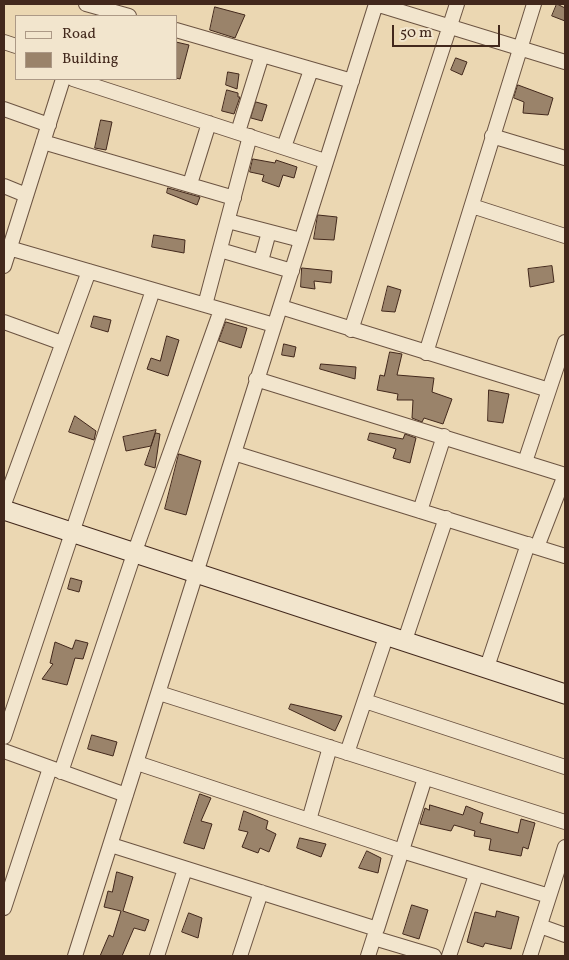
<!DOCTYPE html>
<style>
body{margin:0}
#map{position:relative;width:569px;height:960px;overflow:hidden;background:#ebd7b2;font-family:Vollkorn,serif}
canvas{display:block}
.frame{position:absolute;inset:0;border:5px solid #42281c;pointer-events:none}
.legend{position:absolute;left:15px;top:15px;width:162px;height:65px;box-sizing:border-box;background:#f2e5cd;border:1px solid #ac9986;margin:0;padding:6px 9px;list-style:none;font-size:15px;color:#42281c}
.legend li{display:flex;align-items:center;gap:10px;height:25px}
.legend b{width:25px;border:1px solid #ac9986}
.scale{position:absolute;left:392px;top:25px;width:108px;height:22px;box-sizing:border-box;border:2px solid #42281c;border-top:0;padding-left:6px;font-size:15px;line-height:18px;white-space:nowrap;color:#42281c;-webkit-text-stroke:4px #f2e5cd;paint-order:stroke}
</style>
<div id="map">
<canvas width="569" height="960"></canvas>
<div class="frame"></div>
<ul class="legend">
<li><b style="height:6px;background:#f2e5cd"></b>Road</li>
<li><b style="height:14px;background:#9a836a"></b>Building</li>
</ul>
<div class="scale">50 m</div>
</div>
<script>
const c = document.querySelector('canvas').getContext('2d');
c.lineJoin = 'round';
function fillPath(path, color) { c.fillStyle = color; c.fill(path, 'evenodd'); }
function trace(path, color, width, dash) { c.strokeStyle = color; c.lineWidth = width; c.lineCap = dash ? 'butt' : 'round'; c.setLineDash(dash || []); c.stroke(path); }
const building = new Path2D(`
 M557,4L565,8V21L552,16Z
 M215,7L245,15L235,38L210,30Z
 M176,42L189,45L180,79L176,78Z
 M456,58L467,62L462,75L451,70Z
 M228,72L239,74L237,89L226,85Z
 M518,85L553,98L548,115L523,113L524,102L514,98Z
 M227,90L238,93V97H240L234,114L222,111Z
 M256,102L267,105L262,121L251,118Z
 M101,120L112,122L106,150L95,148Z
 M253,159L275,163L276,160L297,167L294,178L283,175L279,187L262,181L264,175L250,172Z
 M168,188L200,197L197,205L167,193Z
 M318,215L337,217L334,240L314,239Z
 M154,235L185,240L184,253L152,247Z
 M552,266L554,282L530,287L528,269Z
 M302,268L332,271L331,283L314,281L315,289L301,287Z
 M388,286L401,290L395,312L382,311Z
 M94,316L111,320L108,332L91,327Z
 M226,322L247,328L241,348L219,341Z
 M167,336L179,340L168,376L147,369L151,358L160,361Z
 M284,344L296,347L294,357L282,355Z
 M390,352L402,354L397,375L434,378L432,392L452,399L443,424L424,418L422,422L412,418L413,400H397L398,394L377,390L380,375L384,376Z
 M321,364L356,367L355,379L320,369Z
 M489,390L509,394L503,423L488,421Z
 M75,416L96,431L94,440L69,432Z
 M156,430L151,446L126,451L123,437Z
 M156,433L160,434L155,468L145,465Z
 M370,433L403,439L405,434L416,438L410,463L393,458L396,449L368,440Z
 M179,454L201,461L186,515L165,509Z
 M71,578L82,581L79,592L68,589Z
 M76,640L88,643L83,659L75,658L67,685L42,679L53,664L50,663L55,642L72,649Z
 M291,704L342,716L335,731L289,709Z
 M92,735L117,742L113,756L88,749Z
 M200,794L211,798L201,821L212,824L204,849L184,843Z
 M430,805L463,815L466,806L483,813L480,823L518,833L521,819L535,823L528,849L523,847L521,856L489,850L491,839L474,836L475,831L454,825L451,831L420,824L425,808L429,810Z
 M244,811L268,821L266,829L276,834L269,852L260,848L258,853L242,847L248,832L239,830Z
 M300,838L326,844L321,857L297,848Z
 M367,851L381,858L378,873L359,868Z
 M117,872L133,877L123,911L149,920L145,931L134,928L122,956H100L109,935L113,937L121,911L104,907L108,891L112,892Z
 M412,905L428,910L419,939L403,934Z
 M497,911L519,917L511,949L485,943L483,947L467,942L475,912L495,917Z
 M189,913L202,918L198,938L182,932Z`);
fillPath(building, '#9a836a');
trace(building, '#42281c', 1);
const street = new Path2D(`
 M86,4L129,16
 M376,4L565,62
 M176,30L352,81
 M4,42L16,46
 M73,79L325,161
 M4,109L49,125
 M238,132L262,55
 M492,136L565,158
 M43,142L234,198
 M284,147L311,70
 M190,184L209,123
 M4,186L26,195
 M472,206L565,236
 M228,221L301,240
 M9,248L274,325
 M220,250L292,271
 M261,261L269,232
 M4,266L63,79
 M205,305L250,136
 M281,307L549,390
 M4,322L62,343
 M351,330L457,4
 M426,353L534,4
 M256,379L565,475
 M234,453L565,556
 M525,462L565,342
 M4,504L89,271
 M420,511L444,436
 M537,547L565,475
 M405,640L446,518
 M487,667L528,544
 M159,693L565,822
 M365,701L565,767
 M4,737L153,290
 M4,751L126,795
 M347,753L387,634
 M137,763L402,851L549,896
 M61,772L134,554L221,310
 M309,820L330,747
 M111,845L377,929L425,778
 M4,908L50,768
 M540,926L565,935
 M374,938L434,956
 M75,956L376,4
 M157,956L185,869
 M240,956L261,892
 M368,956L376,931
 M449,956L476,875
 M530,956L565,847`);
const secondary = new Path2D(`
 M4,510L565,694`);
trace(street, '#6c5442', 16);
trace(secondary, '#42281c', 21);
trace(street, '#f2e5cd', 14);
trace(secondary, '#f2e5cd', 19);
</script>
